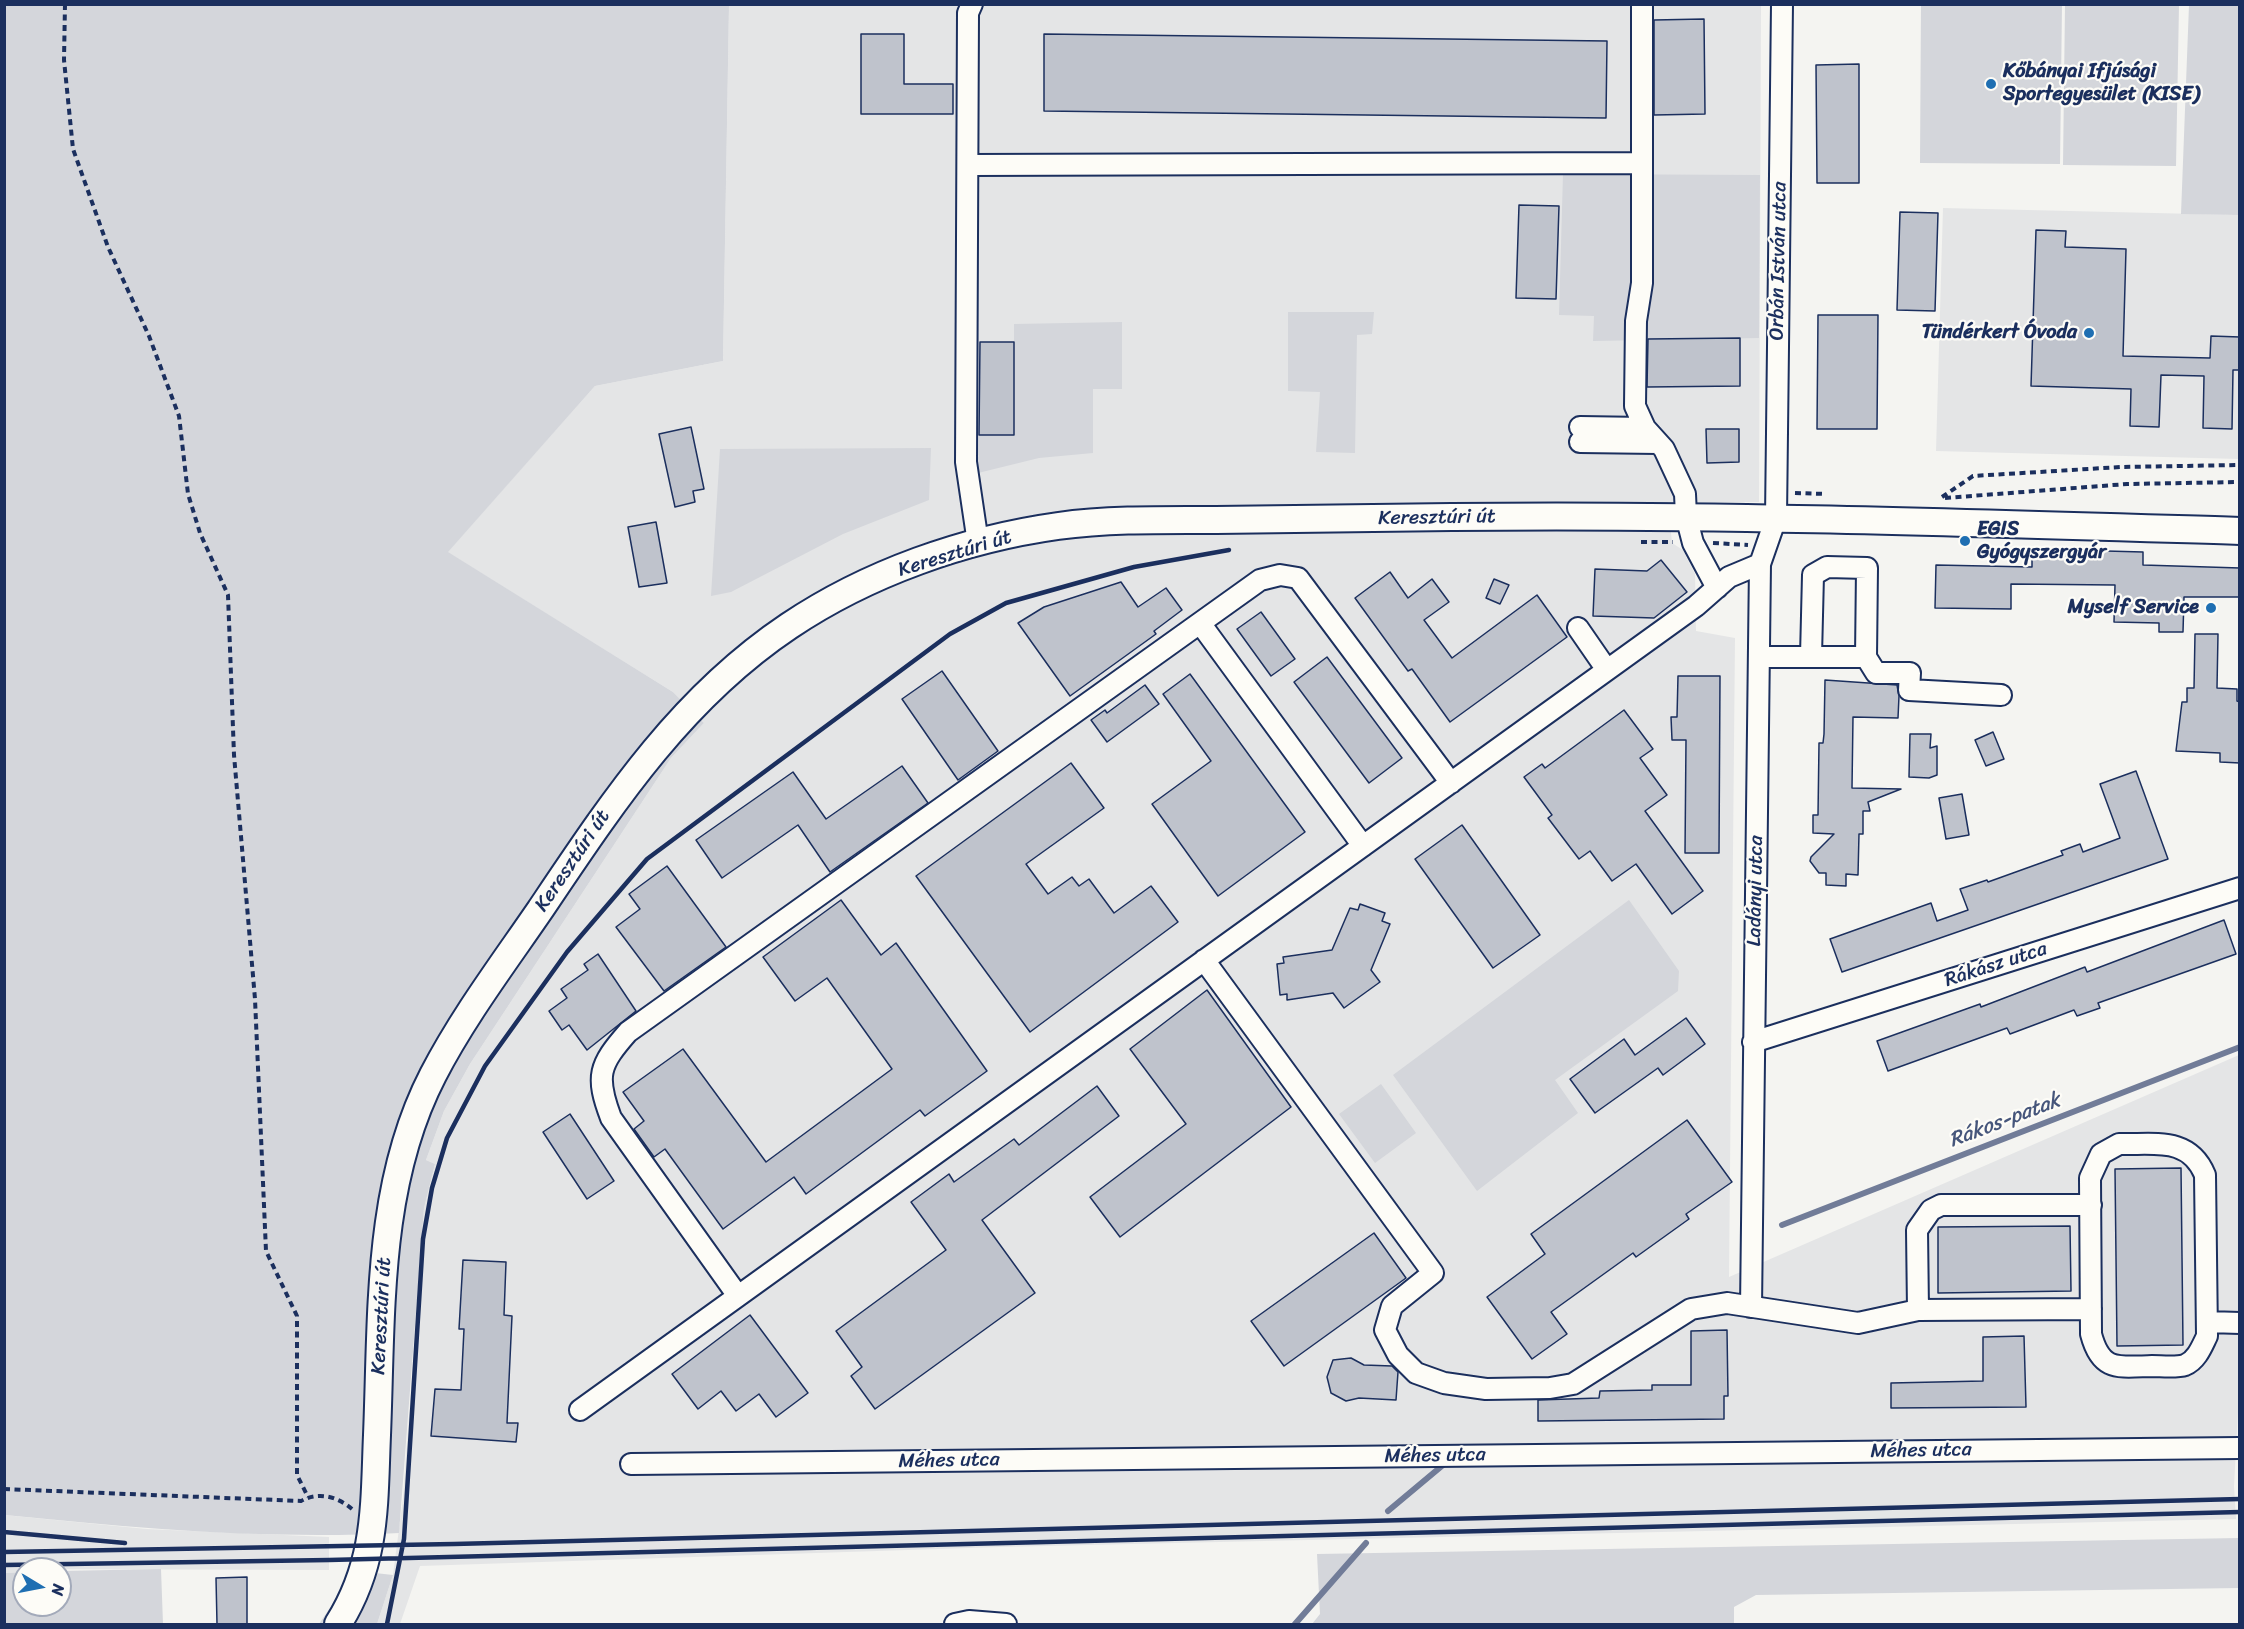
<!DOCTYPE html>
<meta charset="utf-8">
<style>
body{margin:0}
#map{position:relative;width:2244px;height:1629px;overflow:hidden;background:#f4f4f1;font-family:Sriracha,sans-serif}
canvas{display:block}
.frame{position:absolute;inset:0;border:6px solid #1b2f5e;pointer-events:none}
.north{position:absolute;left:12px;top:1557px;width:60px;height:60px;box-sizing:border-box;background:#fdfcf7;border:2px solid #a3aaba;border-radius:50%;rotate:100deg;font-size:16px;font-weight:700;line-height:24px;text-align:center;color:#1b2f5e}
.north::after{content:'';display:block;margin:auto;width:21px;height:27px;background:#1f6fb2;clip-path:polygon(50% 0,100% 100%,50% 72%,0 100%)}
</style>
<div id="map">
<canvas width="2244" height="1629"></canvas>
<div class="frame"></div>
<div class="north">N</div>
</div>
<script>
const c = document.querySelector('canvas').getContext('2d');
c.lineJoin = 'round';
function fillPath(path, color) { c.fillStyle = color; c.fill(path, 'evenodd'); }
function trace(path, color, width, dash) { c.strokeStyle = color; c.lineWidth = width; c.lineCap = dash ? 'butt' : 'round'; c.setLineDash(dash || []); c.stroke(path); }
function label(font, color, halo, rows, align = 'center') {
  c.font = font + ' Sriracha,sans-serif'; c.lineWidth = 4.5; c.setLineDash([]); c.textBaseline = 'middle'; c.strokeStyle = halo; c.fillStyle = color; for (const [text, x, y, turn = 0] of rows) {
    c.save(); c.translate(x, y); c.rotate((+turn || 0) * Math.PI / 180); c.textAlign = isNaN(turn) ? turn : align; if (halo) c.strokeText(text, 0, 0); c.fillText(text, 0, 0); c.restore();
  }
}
fillPath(new Path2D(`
 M729,5H1761L1759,502H1668L1672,543L1683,550L1695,574L1696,631L1735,638L1729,1277L2239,1055L2240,1376L2234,1486L2236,1519L999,1547L420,1566L400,1624H377L393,1575L403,1498L424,1208L435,1164L426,1160L444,1111L470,1064L671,758L704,723L673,692L447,552L595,386L723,361Z
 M1943,208L2239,215V459L1936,451Z
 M4,1515L147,1529L329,1537V1570L24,1569V1572L5,1573Z`), '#e4e5e6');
fillPath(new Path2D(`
 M4,5H729L723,361L595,386L448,552L673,692L704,723L671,758L470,1064L444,1111L426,1160L435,1164L424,1208L399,1533C267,1540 136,1528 5,1515Z
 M1921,5H2062L2060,164L1920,163Z
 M2065,5H2179L2176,166L2063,165Z
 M2189,5H2239V215L2181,214Z
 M1563,174L1760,175L1759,338L1593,341L1594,316L1559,315Z
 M1288,312H1374L1372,334L1357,335L1355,453L1316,452L1320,392L1288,391Z
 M1122,322V389H1093V453L1039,458L978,473L979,435H1014V324Z
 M931,448L929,500L843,534L731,592L711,596L720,449Z
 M1629,900L1679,971L1678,991L1555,1080L1578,1113L1477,1191L1393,1075Z
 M1381,1084L1416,1133L1375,1163L1339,1114Z
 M2239,1538V1588L1756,1595L1734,1607V1624H1312L1320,1614L1317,1554Z
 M161,1569L163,1624H5V1573L24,1572V1605H60V1571Z
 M348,1570L393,1575L377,1624H319L340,1593Z`), '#d4d6db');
trace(new Path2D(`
 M1782,1225L2240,1047
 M1388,1511L1443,1465
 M1295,1624L1366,1543`), '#717c98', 6);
const building = new Path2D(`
 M1704,19L1705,114L1654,115V20Z
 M861,34H904V84H953V114H861Z
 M1044,34L1607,41L1606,118L1044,111Z
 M1859,64V183H1817L1816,65Z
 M1519,205L1559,206L1556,299L1516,298Z
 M1900,212L1938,213L1935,311L1897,310Z
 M2036,230L2066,231L2065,247L2126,249L2123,356L2210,358L2211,336L2240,337V370H2233L2232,429L2203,428L2204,376L2161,375L2159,427L2130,426L2131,389L2031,386Z
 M1818,315H1878L1877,429H1817Z
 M1740,338V386L1647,387L1648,339Z
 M980,342H1014V435H979Z
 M691,427L704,489L693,491L695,502L675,507L659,434Z
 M1706,429H1739V462L1707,463Z
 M656,522L667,583L639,587L628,527Z
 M2032,549L2143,552V565L2240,568V597H2184L2183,632H2159V623L2114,622L2115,585L2011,584V609L1935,608L1936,565L2032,567Z
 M1661,560L1687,592L1654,618L1593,616L1595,569L1647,571Z
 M1390,572L1408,598L1432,579L1449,602L1424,620L1452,658L1537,595L1567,637L1450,722L1412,669L1408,671L1355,598Z
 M1494,579L1509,585L1500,604L1486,598Z
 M1121,582L1138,607L1166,588L1182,610L1154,631L1156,634L1070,696L1018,623L1044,607Z
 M1261,612L1295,659L1271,676L1237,629Z
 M2195,634H2218L2217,688L2237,689V701L2240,702V763L2220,762V753L2176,751L2182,702H2187V688H2194Z
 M1327,657L1402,758L1369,783L1294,682Z
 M942,671L998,751L958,780L902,699Z
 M1190,674L1305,832L1218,896L1152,804L1211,761L1163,694Z
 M1678,676H1720L1719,853H1685L1686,740H1672L1671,717H1677Z
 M1825,680L1897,685L1899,696L1898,718L1853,717L1852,788L1901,789L1868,802L1870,811H1863V834H1859L1858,875L1846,874V886L1826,885V873H1819L1810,861L1811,857L1834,834L1813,833V815H1818L1819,743H1823L1824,734Z
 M1145,685L1159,704L1107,742L1091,720L1105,710L1107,713Z
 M1624,710L1653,749L1640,758L1667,795L1645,811L1703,891L1672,914L1636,864L1612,881L1590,851L1579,859L1548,818L1552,815L1524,777L1542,764L1545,768Z
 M1993,732L2004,759L1986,766L1975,740Z
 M1910,734H1931L1930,748L1937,746V775L1929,778L1909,777Z
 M1071,763L1104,808L1026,864L1048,894L1072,877L1079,886L1089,879L1114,913L1151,886L1178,922L1030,1032L916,876Z
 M902,766L928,803L830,872L798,825L722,878L696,840L793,772L826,819Z
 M2136,771L2168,859L1842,972L1830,939L1931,903L1937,921L1968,910L1960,889L1987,880L1988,882L2063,855L2061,851L2080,844L2083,852L2120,838L2100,784Z
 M1962,794L1969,835L1946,839L1939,798Z
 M1462,825L1540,935L1493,968L1415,859Z
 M667,866L726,947L664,991L616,927L640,909L629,894Z
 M841,900L881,955L896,943L987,1071L925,1116L920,1110L806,1194L794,1177L723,1229L665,1149L654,1157L634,1129L644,1121L623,1092L683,1049L766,1162L892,1069L827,978L795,1001L763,957Z
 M1360,904L1385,913L1382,921L1390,924L1371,970L1380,982L1344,1008L1333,993L1287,1000V994L1280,995L1277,964L1284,963L1283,957L1332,950L1350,908L1358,910Z
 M2224,920L2236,954L2098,1003L2100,1008L2077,1016L2074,1010L2010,1034L2007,1028L1888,1071L1877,1041L1980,1004L1981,1007L2085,967L2087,972Z
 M598,954L636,1011L587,1050L569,1025L562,1030L549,1011L567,998L561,989L588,970L584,964Z
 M1207,990L1291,1107L1120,1237L1090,1197L1186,1124L1130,1049Z
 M1686,1018L1705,1044L1663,1075L1658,1068L1595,1113L1570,1079L1624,1039L1635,1055Z
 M1097,1086L1119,1116L982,1220L1035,1293L875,1409L851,1376L862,1367L836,1331L946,1250L911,1202L949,1174L954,1182L1014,1139L1019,1145Z
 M570,1114L614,1181L587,1199L543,1132Z
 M1687,1120L1732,1182L1686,1214L1689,1219L1636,1257L1633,1253L1551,1312L1567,1334L1532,1359L1487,1297L1545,1254L1531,1234Z
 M2181,1168L2183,1345L2117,1346L2115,1169Z
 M2070,1226L2071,1291L1938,1293V1227Z
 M1374,1233L1406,1278L1284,1366L1251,1321Z
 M463,1260L506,1262L504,1315L512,1316L507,1423H518L516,1442L431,1436L435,1389L461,1390L464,1329H459Z
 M750,1315L808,1393L776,1417L759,1394L736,1411L721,1391L698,1409L672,1374Z
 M1727,1330L1728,1396H1724V1419L1538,1421V1400L1599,1398L1600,1391L1652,1390V1385H1691V1331Z
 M2024,1336L2026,1407L1891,1408V1383L1983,1381V1337Z
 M1351,1358L1364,1365L1392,1366L1398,1372L1396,1400L1359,1398L1346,1401L1331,1393L1327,1377L1333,1360Z
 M247,1577V1624H217L216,1578Z`);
fillPath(building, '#bfc3cc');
trace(building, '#1b2f5e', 1.5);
const minor = new Path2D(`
 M972,4L968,13L966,462L978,543
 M1642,4V283L1636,321L1635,406L1645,428L1664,449L1685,494L1686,516L1693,543L1717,588
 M968,165L1642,163
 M1580,427L1645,428
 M1580,442L1658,443
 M1200,623L1363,846
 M1578,628L1607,670
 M1759,657H1866L1867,568L1827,567L1813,575L1811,656
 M1866,657L1876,673H1910L1909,690L2001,695
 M1204,960L1433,1273L1392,1306L1385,1330L1398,1355L1416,1373L1444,1383L1486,1389L1550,1388L1573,1384L1691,1309L1727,1303L1858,1323L1918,1310
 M1753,1042L2240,888
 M2119,1144C2154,1145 2189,1136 2205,1175L2207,1336C2202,1346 2197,1360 2185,1365C2176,1368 2161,1366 2152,1366C2118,1367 2101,1372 2091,1334L2090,1178L2101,1154Z
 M2091,1205H1941L1931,1210L1917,1230L1918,1310L2091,1309
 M738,1296L611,1118C595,1076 599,1065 628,1032L1260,580L1280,575L1298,578L1451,783
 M1751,1307L1760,564L1776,518L1782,4
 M2208,1322L2240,1323
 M580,1410L1696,606L1729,577L1760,564
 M631,1464L2240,1448
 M955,1624L969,1621L1006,1624`);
const major = new Path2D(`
 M338,1624C377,1562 374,1506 377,1435C382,1314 376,1185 433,1075C463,1017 503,964 540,910C612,803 680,699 789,626C868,573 965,539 1058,526C1110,519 1163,520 1216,520C1294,519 1373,518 1452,517C1715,514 1977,523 2240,531`);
trace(minor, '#1b2f5e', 24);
trace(major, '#1b2f5e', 30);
trace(new Path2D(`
 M65,4L64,60L73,149L108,247L149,336L179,416L188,494L200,533L228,595L234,755L255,999L266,1251L297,1316V1475L308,1497
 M1795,493L1826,494
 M1942,497L1973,476L2121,467L2240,465
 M1945,498L2127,484L2240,482
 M1641,542H1673
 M1713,543L1748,545
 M4,1489L301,1501C319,1491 338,1497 352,1509`), '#1b2f5e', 4, [6, 4.5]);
trace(minor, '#fdfcf7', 20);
trace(major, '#fdfcf7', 26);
trace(new Path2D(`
 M4,1532L125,1543
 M4,1552L454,1544L2240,1499
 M4,1565L329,1560L2240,1512
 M387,1624L404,1539L423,1239L432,1188L447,1138L485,1066L567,952L647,859L950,634L1006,603L1134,567L1229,550`), '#1b2f5e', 4.5);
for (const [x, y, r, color] of [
 [1991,84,6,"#1f6fb2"],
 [2089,333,6,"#1f6fb2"],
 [1965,541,6,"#1f6fb2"],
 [2211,608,6,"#1f6fb2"]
]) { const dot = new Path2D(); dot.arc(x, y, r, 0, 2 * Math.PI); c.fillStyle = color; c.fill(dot); trace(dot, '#fdfcf7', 2); }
label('bold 20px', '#1b2f5e', '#fdfcf7', [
 ["Kőbányai Ifjúsági",2003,72],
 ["Sportegyesület (KISE)",2003,95],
 ["Tündérkert Óvoda",2077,333,"right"],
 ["EGIS",1977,530],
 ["Gyógyszergyár",1977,553],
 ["Myself Service",2199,608,"right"]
], 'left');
label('20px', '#1b2f5e', '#fdfcf7', [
 ["Orbán István utca",1779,261,-89],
 ["Keresztúri út",1437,518,-1],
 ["Keresztúri út",955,554,-17],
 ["Keresztúri út",573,861,-56],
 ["Ladányi utca",1756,891,-89],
 ["Rákász utca",1996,965,-18],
 ["Keresztúri út",382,1316,-87],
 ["Méhes utca",1921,1451,-1],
 ["Méhes utca",1435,1456,-1],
 ["Méhes utca",949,1461,-1]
]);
label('italic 21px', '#46567b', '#fdfcf7', [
 ["Rákos-patak",2005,1121,-21]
]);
</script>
